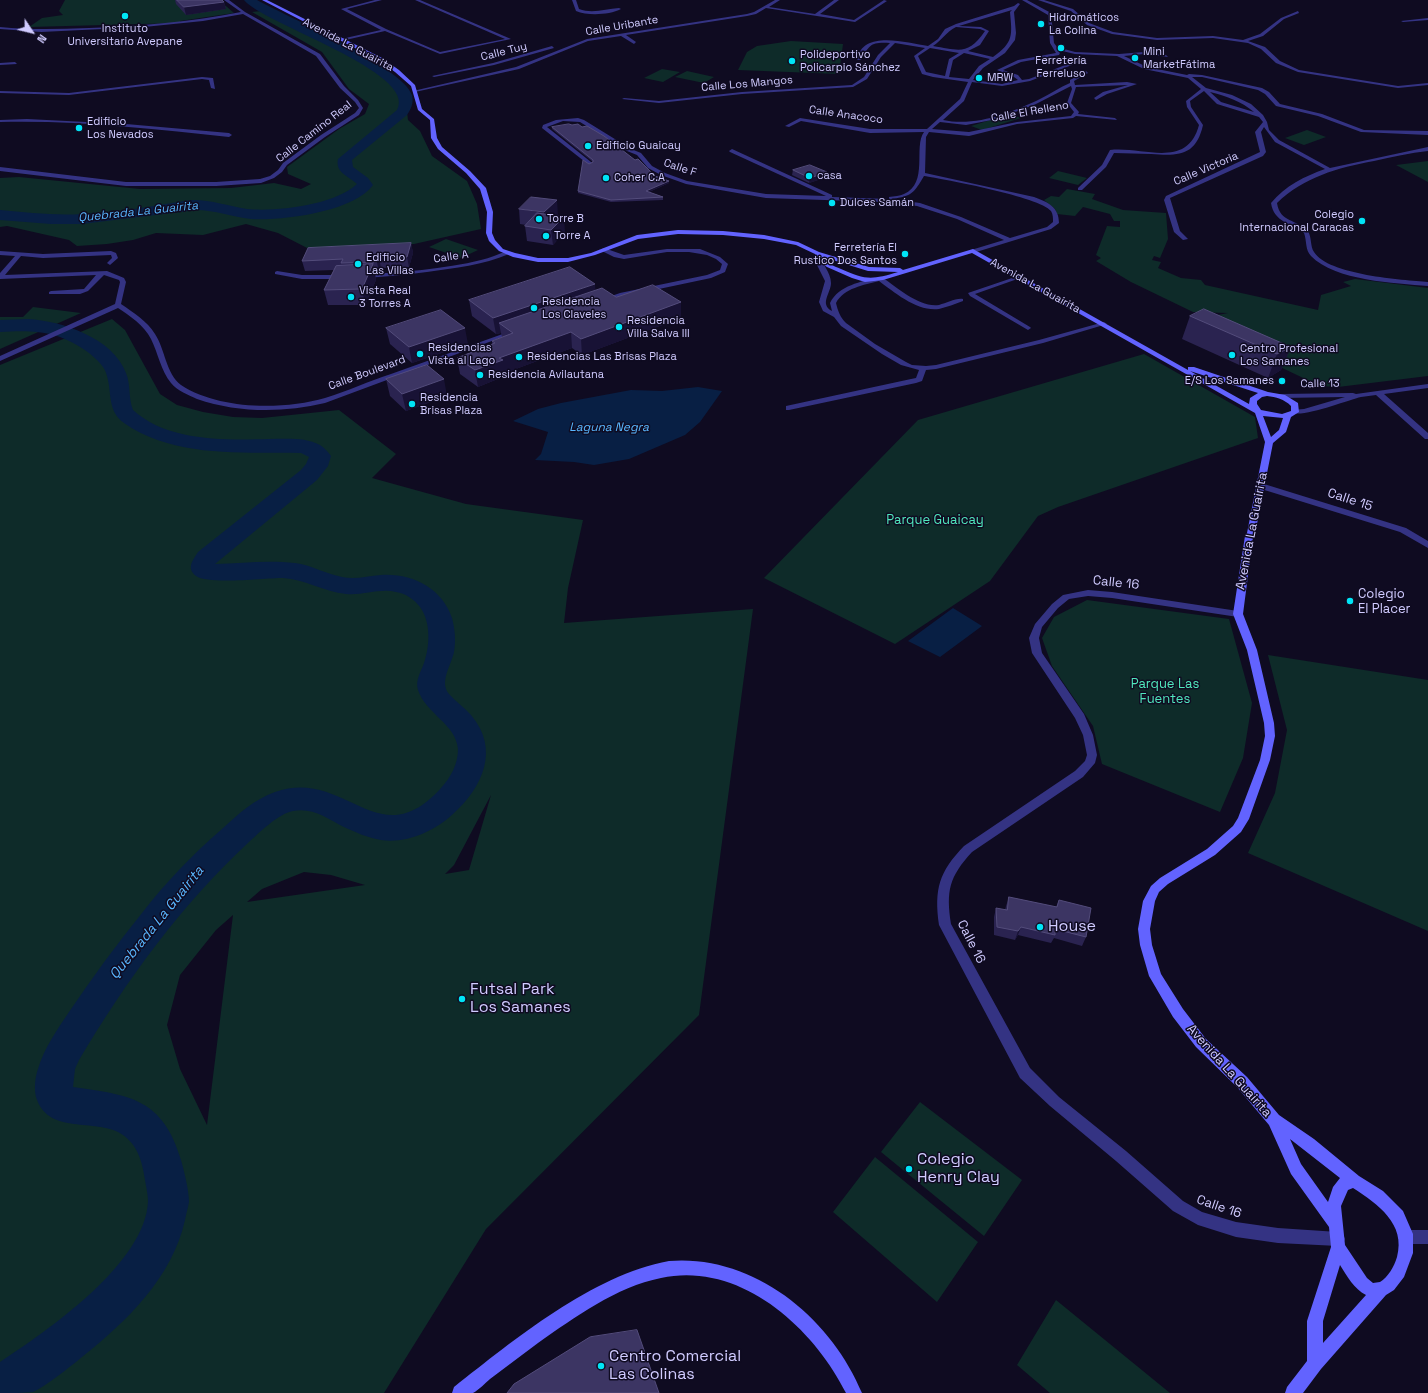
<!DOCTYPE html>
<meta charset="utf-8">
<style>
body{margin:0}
#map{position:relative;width:1428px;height:1393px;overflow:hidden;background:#0f0b21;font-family:"Space Grotesk",sans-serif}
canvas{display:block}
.north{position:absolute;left:12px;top:12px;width:40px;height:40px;-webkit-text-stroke:3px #0f0b21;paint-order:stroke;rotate:125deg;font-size:11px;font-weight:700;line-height:16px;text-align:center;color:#d0cbff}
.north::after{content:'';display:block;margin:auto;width:14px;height:18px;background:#d0cbff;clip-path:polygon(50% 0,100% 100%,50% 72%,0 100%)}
</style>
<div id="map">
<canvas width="1428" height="1393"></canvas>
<div class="north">N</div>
</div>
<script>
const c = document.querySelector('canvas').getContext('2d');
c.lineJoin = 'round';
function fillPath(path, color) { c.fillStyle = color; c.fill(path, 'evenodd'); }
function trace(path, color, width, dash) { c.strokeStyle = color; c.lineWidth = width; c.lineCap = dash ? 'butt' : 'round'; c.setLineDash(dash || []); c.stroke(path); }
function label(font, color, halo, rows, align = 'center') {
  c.font = font + ' "Space Grotesk",sans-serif'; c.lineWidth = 3; c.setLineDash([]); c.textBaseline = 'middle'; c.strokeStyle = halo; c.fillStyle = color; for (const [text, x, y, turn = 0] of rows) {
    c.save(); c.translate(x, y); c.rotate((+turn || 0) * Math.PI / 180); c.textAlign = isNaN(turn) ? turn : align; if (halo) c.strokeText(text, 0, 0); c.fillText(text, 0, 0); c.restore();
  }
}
fillPath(new Path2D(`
 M65,0H219L234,13L180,21V23L29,27L42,18L63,15L59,11Z
 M270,10L359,55L380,67L404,86L408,120L420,131L432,156L467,181L477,204L481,229L414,244L311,250L278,233L246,224L203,235L156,233L133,240L107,244L77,246L69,240L7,226L0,227V178L19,177L140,189L231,188L274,183L301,189L311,184L288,174L287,167L339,129L365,114L369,104L349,89L322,52L252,12Z
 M791,41L843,44L839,74L738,70L747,52L757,46Z
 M662,69L680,72L663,82L644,78Z
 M687,71L714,77L704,83L675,77Z
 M1010,114L1021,118L982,130L971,126Z
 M1307,130L1326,137L1304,145L1285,138Z
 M1428,161V182L1396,165Z
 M1058,171L1087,178L1078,185L1049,178Z
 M1067,189L1095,194L1092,199L1123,210L1166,213L1168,239L1160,258L1154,256L1152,260L1161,262L1158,268L1181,278L1201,280L1205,285L1318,310L1321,295L1351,286L1343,282L1355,279L1428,288V376L1338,387L1320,386L1188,323L1202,318L1228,313L1193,312L1131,282L1096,261L1101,258L1096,255L1107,226L1120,227V221H1114L1110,214L1083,207L1075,216L1057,214L1055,209L1044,200L1051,196L1059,197Z
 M446,239L478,250L461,258L429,247Z
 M33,307L81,313L0,349V317H23Z
 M112,319L125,330L160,394L177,405L203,412L233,417L262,418L339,410L396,454L372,478L466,504L583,520L568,588L564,623L753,609L699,1015L486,1229L384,1393H0V365ZM491,795L469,870L445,874L454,865ZM304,872L331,875L365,885L247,902L262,889ZM233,915L207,1125L180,1069L167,1025L180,975L216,930Z
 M1144,354L1255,417L1258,438L1058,507L1038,516L990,581L895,644L764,578L918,420Z
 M1087,600L1229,619L1252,703L1243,758L1220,812L1102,764L1093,726L1052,666L1042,638L1054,617Z
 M1268,655L1428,680V931L1248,853L1275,793L1287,730Z
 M920,1102L1022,1180L984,1236L881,1152Z
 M875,1157L978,1242L937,1302L833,1212Z
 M1056,1300L1170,1393H1050L1017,1365Z`), '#0e2b29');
fillPath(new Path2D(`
 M698,387L722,391L700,422L685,435L629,459L594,465L574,462L535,460L541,454L548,432L513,421L538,409L561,403L631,390L662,391Z
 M953,608L982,626L940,657L908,641Z`), '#081f44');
fillPath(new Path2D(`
 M244,0H257C287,17 402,66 412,95C414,103 411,109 407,115L352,160L353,167L368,178L373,185C354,212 281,221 251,219C232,217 215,210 196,210L82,224H51L0,220V210C27,212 54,216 82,214C106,213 130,210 154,206C167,204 180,201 193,200C212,200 228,206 247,209C276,212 335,205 357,184C349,176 335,173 338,159L397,110C419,72 261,23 244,0Z
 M28,319C62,321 113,338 126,373C131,385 128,398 133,410C168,442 225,440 269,439C286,439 305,437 320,445C325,448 328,452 331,456L328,466L317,480L215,564C242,563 269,560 295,563C311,565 326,574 342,577C355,580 368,576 381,575C412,573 442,588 452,618C455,629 456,641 454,652C451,666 439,682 449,694C456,702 464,707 471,715C500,749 483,787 453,814C435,831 406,844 381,840C368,838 355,832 344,827C327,818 312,807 293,811C278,814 260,832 249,842C181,905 126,981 79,1060L75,1069L73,1087C131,1095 163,1099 181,1160C184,1171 189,1190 189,1202C188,1208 186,1214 185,1220C172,1278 127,1321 82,1357C70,1367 46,1386 33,1392C27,1393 8,1393 0,1393V1362C47,1331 146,1263 148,1201C148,1195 146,1186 145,1180C142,1160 137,1142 118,1132C91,1119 47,1134 36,1097C34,1089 35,1077 38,1069C44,1048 57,1030 69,1012C92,978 116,945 142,913C166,882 193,854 222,829C238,814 255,799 275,792C346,767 378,858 441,788C451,777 458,764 458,749C456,724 426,714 418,690C415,680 421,672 424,663C430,646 431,622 420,607C415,600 405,593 396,592C380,588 362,596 346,594C324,592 305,579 283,578C265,578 209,585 196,576C186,568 193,560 198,552L301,470L306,464L309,457L301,453C242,452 174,458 124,423C107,411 112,393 107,376C105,366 96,359 89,353C59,331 36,330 0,332V320Z`), '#081f44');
fillPath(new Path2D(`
 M224,0H229L245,12L320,54L344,86L358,100L363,108L359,115L325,137L287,165L282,172L274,178L261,183L216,186H126L0,171V167L126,182H216L260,179L270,176L278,170L283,163L321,135L355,113L359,108L355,102L340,88L316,56L243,14L203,21L144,27L41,32L0,29V27C30,30 59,29 89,28C140,26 190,22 241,12Z
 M375,0H382L347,9L386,29L440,52L505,39L415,0H420L511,39L440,54L385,31L341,41V39L381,30L341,9Z
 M572,0H576L579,9C592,14 606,9 619,8L621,9C609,15 588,16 576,11Z
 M775,0H780L769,7L815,14L834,0H839L820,14L854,20L884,0L887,1L855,22L766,8L756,14L747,16L626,35L636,42L634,44L621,36L588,41L519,69L415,92L413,91L516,67L587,39L747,14L754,12Z
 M1022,0H1027L1051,13L1054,43L1057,47L1075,52L1119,54L1144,52L1166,55L1168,57L1144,54L1124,56L1147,67L1187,75L1189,74L1202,75L1262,88L1269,92L1280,104L1322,114L1364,130L1428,131V135L1361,132L1318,116L1276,106L1265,94L1258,90L1202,77H1192L1206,88L1232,95L1251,104L1263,115L1267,122L1269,130L1279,140L1330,168L1428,147V151C1410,153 1392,157 1374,161C1337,168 1304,177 1277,203C1280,223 1297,219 1308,231C1312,238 1310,246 1314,252C1328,275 1403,280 1428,282V286C1395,283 1335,281 1311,256C1305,250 1307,241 1304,233C1291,222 1274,223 1271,203C1285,186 1305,176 1325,169L1275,142L1264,127L1261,132L1266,152L1263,156L1170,198L1180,231L1188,239L1183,240L1174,232L1164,200L1166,196L1260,152L1255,132L1263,122L1259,117L1217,104L1204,91L1190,101L1191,107L1203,125C1196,156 1179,156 1151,154C1139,154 1126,153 1114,153L1106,167L1082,190H1078V188L1102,165L1110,150C1143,146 1187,170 1199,125L1187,107L1186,101L1201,89L1188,78L1144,69L1117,56L1075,54L1058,50L1060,53L1059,55L1021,62L1003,70L1018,75L1022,80L1029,79L1081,59L1085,60L1030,81L1002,86L972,82L964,101L943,120C975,127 1011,113 1040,99C1050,94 1060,87 1070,83V80L1086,71L1088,73L1074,81L1075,85L1127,82L1137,84L1107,94L1096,100L1094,98L1103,92L1128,85L1076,87L1071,103L1079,112L1078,114L1115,118L1117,120L1076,116L1073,118L1017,124L969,136L929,132L926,137L925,173L1034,197C1048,202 1059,207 1059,223L1051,229L973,253L971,252V250L1004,240L957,219L917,206L883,202L766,198L686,184L661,175L648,168L637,155L627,151L580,122L563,121L547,127L591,162L592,163L589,165L542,128L543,125L556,120L578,118L584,120L631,149L641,153L652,166L665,173L687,181L766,194L826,196L730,152L729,151L732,149L832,195V197L889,199V197C894,196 900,196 904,194C929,183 913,147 924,132L870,133L801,121L789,127L785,126L800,118L870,129H927L960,99L968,82L933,77L922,74L914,56L925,48L895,43L881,57L867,79L853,87L742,94L659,103L622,99L624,98L659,101L742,92L852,85L864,77L878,55L890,43C871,42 870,44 861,60H857C862,29 907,43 928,46L938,39L945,29L956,24L1014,6L1018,3L1020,4L1014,12L1016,33L1015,40L1005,53L983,68L973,80L1002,84L1018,80L1014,77L997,70L1018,60L1056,53L1050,43L1048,15ZM1012,10L1010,12C1012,35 1014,42 993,57L968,51L980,45L989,31L981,27L959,26ZM956,27L980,29L985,31C968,56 959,50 933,46C942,40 946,32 956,27ZM930,48L959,53L949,59L945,76L926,72L918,56ZM964,53L990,59L979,66L969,79L949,77L953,60ZM1071,86L1072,89L1067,103L1074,112L1071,116L1017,122L969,132L932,129L940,122L966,125L997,119L1036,104ZM1210,92C1226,96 1241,101 1254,112L1221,102ZM924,176C944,179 1040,197 1051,211C1053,214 1053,218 1053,222L1047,227L1010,238L961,217L920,203L892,199C912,196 914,193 924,176Z
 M1038,0H1044L1073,9L1089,23L1113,32L1157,38L1213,36L1243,40L1260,34L1281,18L1298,11L1299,13L1284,19L1263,36L1248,41L1265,47L1280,61L1299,70L1398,86L1428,83V85L1398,88L1298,72L1276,63L1261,49L1248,43L1213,38L1157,40L1112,34L1087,25L1071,11Z
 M1428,18V20L1403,22L1401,21Z
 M552,46L554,48L494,65L434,77L432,76L493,63Z
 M15,62L17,64L0,65V63Z
 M202,77L213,78L215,89L211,88L209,80L202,79L69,95L0,93V91L69,93Z
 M27,119L126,124L229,133L232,135L229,137C153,129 76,120 0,122V120Z
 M604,248L624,255L667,249H700L720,257L728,264L725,272L711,278L621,297L602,303L599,301L600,300L620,293L707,275L720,270L722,264L716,259L707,255L689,252H667L624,259L614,257L602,251V249Z
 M0,251L43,254L111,251L116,253L118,258L110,265L107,263L112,258L111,255L43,258L21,256L5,275L107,271L124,278L126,282L121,304C134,313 147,321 155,334C165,349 166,374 181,385C219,410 283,410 325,398C348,391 369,381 391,374C431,360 471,345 511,331L516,332L325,403C283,413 238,413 197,399C189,395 177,391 171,383C161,371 158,353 151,339C144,325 130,316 118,308L0,361V356L115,304L120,282L119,280L104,275L88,291L80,294H49V292L51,291L84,289L96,275L0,279V273L15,256L0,255Z
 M507,251L509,252V254C483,265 455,268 427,272C405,275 384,277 362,278L359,276L362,274C399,273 445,269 481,260C490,258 498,254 507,251Z
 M815,252L820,253C821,264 831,272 831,283C831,293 819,304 832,311L830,303C839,285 861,282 879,277L883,278C898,288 920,308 939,305C947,303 955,298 963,299V301C955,304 947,307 939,309C918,312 895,293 879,281C864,285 844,288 836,303C838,311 840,317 846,323L875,344L906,362L912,365L926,366L936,365L1039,340L1104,322L1107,324L1043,343L936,369L926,370L922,381L916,383L789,410H786V406L911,379L916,378L919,370L901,365L882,354L841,326L834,317L823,311L819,302L825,281L815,261Z
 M277,271L302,275H344L347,277L344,279H302L275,274V272Z
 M1018,276L1023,277L975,294L1030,327L1031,328L1028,330L970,296L968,293Z
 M1428,384V388L1384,394L1428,433V439H1425L1376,395C1371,396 1366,396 1361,397C1348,400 1300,419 1291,412L1292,410L1304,409L1345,397L1280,398L1276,396L1280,394L1353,393L1356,394Z
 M1258,484H1264L1406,528L1428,541V548L1400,532L1258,488Z
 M1088,590L1112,592L1238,611L1243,614L1238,617L1112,598L1088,596L1069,599L1058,608L1042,627L1039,638L1042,653L1084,714L1093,735L1097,755L1095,763L1083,777L972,852C949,877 946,891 951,924L1030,1068L1059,1097L1126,1151L1183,1201L1202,1212L1236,1222L1278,1228L1338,1232L1343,1234L1345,1239L1343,1244L1338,1246L1278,1243L1236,1237L1198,1225L1173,1211L1116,1161L1050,1106L1020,1078L939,925C934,889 939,872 964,846L1075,771L1085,761L1087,755L1083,735L1075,718L1032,653L1029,638L1035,624L1052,604L1063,595Z
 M1406,1230H1428V1244H1406L1401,1242L1399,1237L1401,1232Z`), '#343383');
fillPath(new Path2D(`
 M262,0H267L382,58L399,70L415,85L422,109L434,119L437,138L442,147L470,171L486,188L493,212L492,233L495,240L503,249L515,253L538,258H568L591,253L637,235L678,230L723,231L764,235L798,242L819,252L869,267L900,268L903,270L973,249L1188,370V367H1194L1268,392L1285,395L1298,403L1299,412L1291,417L1286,432L1273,443L1255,534L1253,537L1243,614L1257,650L1274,723L1275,736L1270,760L1249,819L1241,832L1215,855L1168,884L1159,892L1155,901L1150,929L1152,945L1161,974L1183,1009L1206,1039L1247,1077L1279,1115L1314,1139L1359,1176L1383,1191L1403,1211L1413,1234V1253L1404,1277L1394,1290L1386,1295L1321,1369L1303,1393H1285L1287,1387L1307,1361V1321L1331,1247L1329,1227L1291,1174L1269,1125L1237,1087L1196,1047L1173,1017L1149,976L1140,945L1138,929L1143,901L1151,886L1160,878L1207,849L1233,826L1238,818L1260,760L1265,736L1264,723L1247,650L1233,614L1245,536L1247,533L1265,442L1255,413L972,253L883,280L865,282L852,278L827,267L821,263L815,254L796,245L764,239L723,235L678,234L638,239L595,255L568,262H538L513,257L499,251L489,241L486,233L487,212L480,189L466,173L438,149L431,138L430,120L418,110L411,86L395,72L378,60ZM823,257L868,271L898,272C872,280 865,280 841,269C833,266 827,263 823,257ZM1190,371L1258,393L1250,398L1249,404ZM1267,396C1276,397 1284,399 1291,406V411L1282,414L1261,410L1257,404V401L1262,397ZM1263,416L1283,418L1279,430L1271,437ZM1290,1139L1340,1178L1333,1187L1328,1202L1301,1164ZM1353,1188C1378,1204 1406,1224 1397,1257C1394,1267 1388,1277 1380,1282L1373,1283L1367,1278L1345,1245L1341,1206L1348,1190ZM1340,1265C1347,1276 1354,1289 1366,1295L1323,1343V1321Z
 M669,1261C754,1254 831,1318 862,1393H846C813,1327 740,1261 661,1278C616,1287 575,1317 538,1343C522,1355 506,1367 490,1379C485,1383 479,1390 473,1393C468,1393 458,1393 452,1393L454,1387C514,1340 592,1275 669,1261Z`), '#6263ff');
fillPath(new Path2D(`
 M175,0H222L224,2L226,9L186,15L176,4Z
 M572,125L655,176L669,183L649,192L663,197V200L611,202L578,193V191L589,164L593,162L552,129V127Z
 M793,170L827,177L809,183L792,175Z
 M519,209L558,215L557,216L565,231L553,245L527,241L525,226L526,225L520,224Z
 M411,243L413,253L409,267L381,268L379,273H375L376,280L365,305H328L324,290L334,270L305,271L302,261Z
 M595,291L616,297L681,302V318L582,355L572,348L505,373V376L478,387L460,374L457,358L492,344V341L502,337L501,333L496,334L472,316L469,300Z
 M1190,316L1291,347L1281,370L1268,378L1182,339Z
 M386,328L468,344L412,363L390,344Z
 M386,379L447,396L406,411L390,396Z
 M1009,897L1056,907L1059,900L1086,937L1082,946L1054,938L1051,943L1018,935L1015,940L994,935V917L996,908L1005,910L1006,906Z`), '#2a2350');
fillPath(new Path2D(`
 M224,2L226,9L186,15L184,7Z
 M827,172V177L809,183L810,178Z
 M669,181V183L646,193V191Z
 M557,200L558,215L546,227L544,212Z
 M564,217L565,231L553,245L551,230Z
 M411,243L413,253L409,267L407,257Z
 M379,258L381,268L379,273L377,262Z
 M373,264L376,280L365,305L362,289Z
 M595,284L596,299L499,323L501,333L496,334L493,318Z
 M681,302V318L582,355L581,339Z
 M465,328L468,344L412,363L409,347Z
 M571,332L572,348L505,373V376L478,387L475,370L499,358Z
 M1291,347L1281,370L1268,378L1277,354Z
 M444,379L447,396L406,411L402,394Z
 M1021,927L1018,935L1015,940L1018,931Z`), '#181235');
const building = new Path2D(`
 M177,0H222L224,2L184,7Z
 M569,124L572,125L578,124L582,127L587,126L604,136L635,160L638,159L655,176L669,181L646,191L663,197L611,200L578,191L583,160L589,164L593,162V160L552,127Z
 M810,165L827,172L810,178L793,170Z
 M531,197L557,200L544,212L519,209Z
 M537,213L564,217L551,230L525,226Z
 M411,243L407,257L379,258L377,262L341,263L343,259L302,261L308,248Z
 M373,264L362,289L324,290L336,266Z
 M570,267L595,284L493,318L469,300Z
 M653,285L681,302L581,339L571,332L499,358L503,360L475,370L457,358L495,343L492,341L513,333L499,323L602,288L616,297Z
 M1204,309L1291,347L1277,354L1190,316Z
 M441,310L465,328L409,347L386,328Z
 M427,365L444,379L402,394L386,379Z
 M1009,897L1057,907L1059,900L1091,908L1086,937L1055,929V935L1021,927L1018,931L997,927L996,908L1007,910Z
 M637,1330L659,1393H507L514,1384L590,1337Z`);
fillPath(building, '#3c3563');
trace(building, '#534c7b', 1);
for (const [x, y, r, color] of [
 [125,16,4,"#00e4f6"],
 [1041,24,4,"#00e4f6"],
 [1061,48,4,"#00e4f6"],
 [1135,58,4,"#00e4f6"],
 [792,61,4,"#00e4f6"],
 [979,78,4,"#00e4f6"],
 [79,128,4,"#00e4f6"],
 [588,146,4,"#00e4f6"],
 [809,176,4,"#00e4f6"],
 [606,178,4,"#00e4f6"],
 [832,203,4,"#00e4f6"],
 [539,219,4,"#00e4f6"],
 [1362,221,4,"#00e4f6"],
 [546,236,4,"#00e4f6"],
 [905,254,4,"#00e4f6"],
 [358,264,4,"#00e4f6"],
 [351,297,4,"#00e4f6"],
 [534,308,4,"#00e4f6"],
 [619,327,4,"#00e4f6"],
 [420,354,4,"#00e4f6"],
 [1232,355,4,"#00e4f6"],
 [519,357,4,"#00e4f6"],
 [480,375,4,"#00e4f6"],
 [1282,381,4,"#00e4f6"],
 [412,404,4,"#00e4f6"],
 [1350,601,4,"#00e4f6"],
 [1040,927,4,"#00e4f6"],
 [462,999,4,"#00e4f6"],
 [909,1169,4,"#00e4f6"],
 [601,1366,4,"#00e4f6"]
]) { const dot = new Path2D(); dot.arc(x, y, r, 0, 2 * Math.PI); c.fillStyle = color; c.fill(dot); trace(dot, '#0f0b21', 1.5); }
label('11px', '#d0cbff', '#0f0b21', [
 ["Hidromáticos",1049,18],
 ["La Colina",1049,31],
 ["Instituto",125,29,"center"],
 ["Universitario Avepane",125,42,"center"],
 ["Mini",1143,52],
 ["MarketFátima",1143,65],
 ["Polideportivo",800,55],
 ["Policarpio Sánchez",800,68],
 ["Ferretería",1061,61,"center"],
 ["Ferreluso",1061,74,"center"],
 ["MRW",987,78],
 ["Edificio",87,122],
 ["Los Nevados",87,135],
 ["Edificio Guaicay",596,146],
 ["casa",817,176],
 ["Coher C.A",614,178],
 ["Dulces Samán",840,203],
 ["Colegio",1354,215,"right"],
 ["Internacional Caracas",1354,228,"right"],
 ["Torre B",547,219],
 ["Torre A",554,236],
 ["Ferretería El",897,248,"right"],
 ["Rustico Dos Santos",897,261,"right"],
 ["Edificio",366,258],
 ["Las Villas",366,271],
 ["Vista Real",359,291],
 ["3 Torres A",359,304],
 ["Residencia",542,302],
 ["Los Claveles",542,315],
 ["Residencia",627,321],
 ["Villa Salva III",627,334],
 ["Residencias",428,348],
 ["Vista al Lago",428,361],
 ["Centro Profesional",1240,349],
 ["Los Samanes",1240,362],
 ["Residencias Las Brisas Plaza",527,357],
 ["Residencia Avilautana",488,375],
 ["E/S Los Samanes",1274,381,"right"],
 ["Residencia",420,398],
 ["Brisas Plaza",420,411]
], 'left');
label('11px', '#d0cbff', '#0f0b21', [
 ["Calle Uribante",622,26,-10],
 ["Avenida La Guairita",348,45,28],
 ["Calle Tuy",504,52,-14],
 ["Calle Los Mangos",747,84,-5],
 ["Calle El Relleno",1030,112,-10],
 ["Calle Anacoco",846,115,8],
 ["Calle Camino Real",314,132,-38],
 ["Calle F",680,168,18],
 ["Calle Victoria",1206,169,-23],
 ["Calle A",451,257,-8],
 ["Avenida La Guairita",1035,286,29],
 ["Calle Boulevard",367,373,-20],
 ["Calle 13",1320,384,-1]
]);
label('italic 12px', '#59b7ff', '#0f0b21', [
 ["Quebrada La Guairita",138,212,-6],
 ["Laguna Negra",609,428]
]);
label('13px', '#d0cbff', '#0f0b21', [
 ["Calle 15",1350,500,18],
 ["Avenida La Guairita",1252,531,-79],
 ["Calle 16",1116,583,6],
 ["Calle 16",971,942,63],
 ["Avenida La Guairita",1229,1071,48],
 ["Calle 16",1219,1207,19]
]);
label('13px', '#50e7bd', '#0f0b21', [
 ["Parque Guaicay",935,520],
 ["Parque Las",1165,684],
 ["Fuentes",1165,699]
]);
label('13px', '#d0cbff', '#0f0b21', [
 ["Colegio",1358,594],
 ["El Placer",1358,609]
], 'left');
label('italic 14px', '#59b7ff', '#0f0b21', [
 ["Quebrada La Guairita",157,923,-51]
]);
label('16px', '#d0cbff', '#0f0b21', [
 ["House",1048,927],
 ["Futsal Park",470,990],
 ["Los Samanes",470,1008],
 ["Colegio",917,1160],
 ["Henry Clay",917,1178],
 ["Centro Comercial",609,1357],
 ["Las Colinas",609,1375]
], 'left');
</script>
